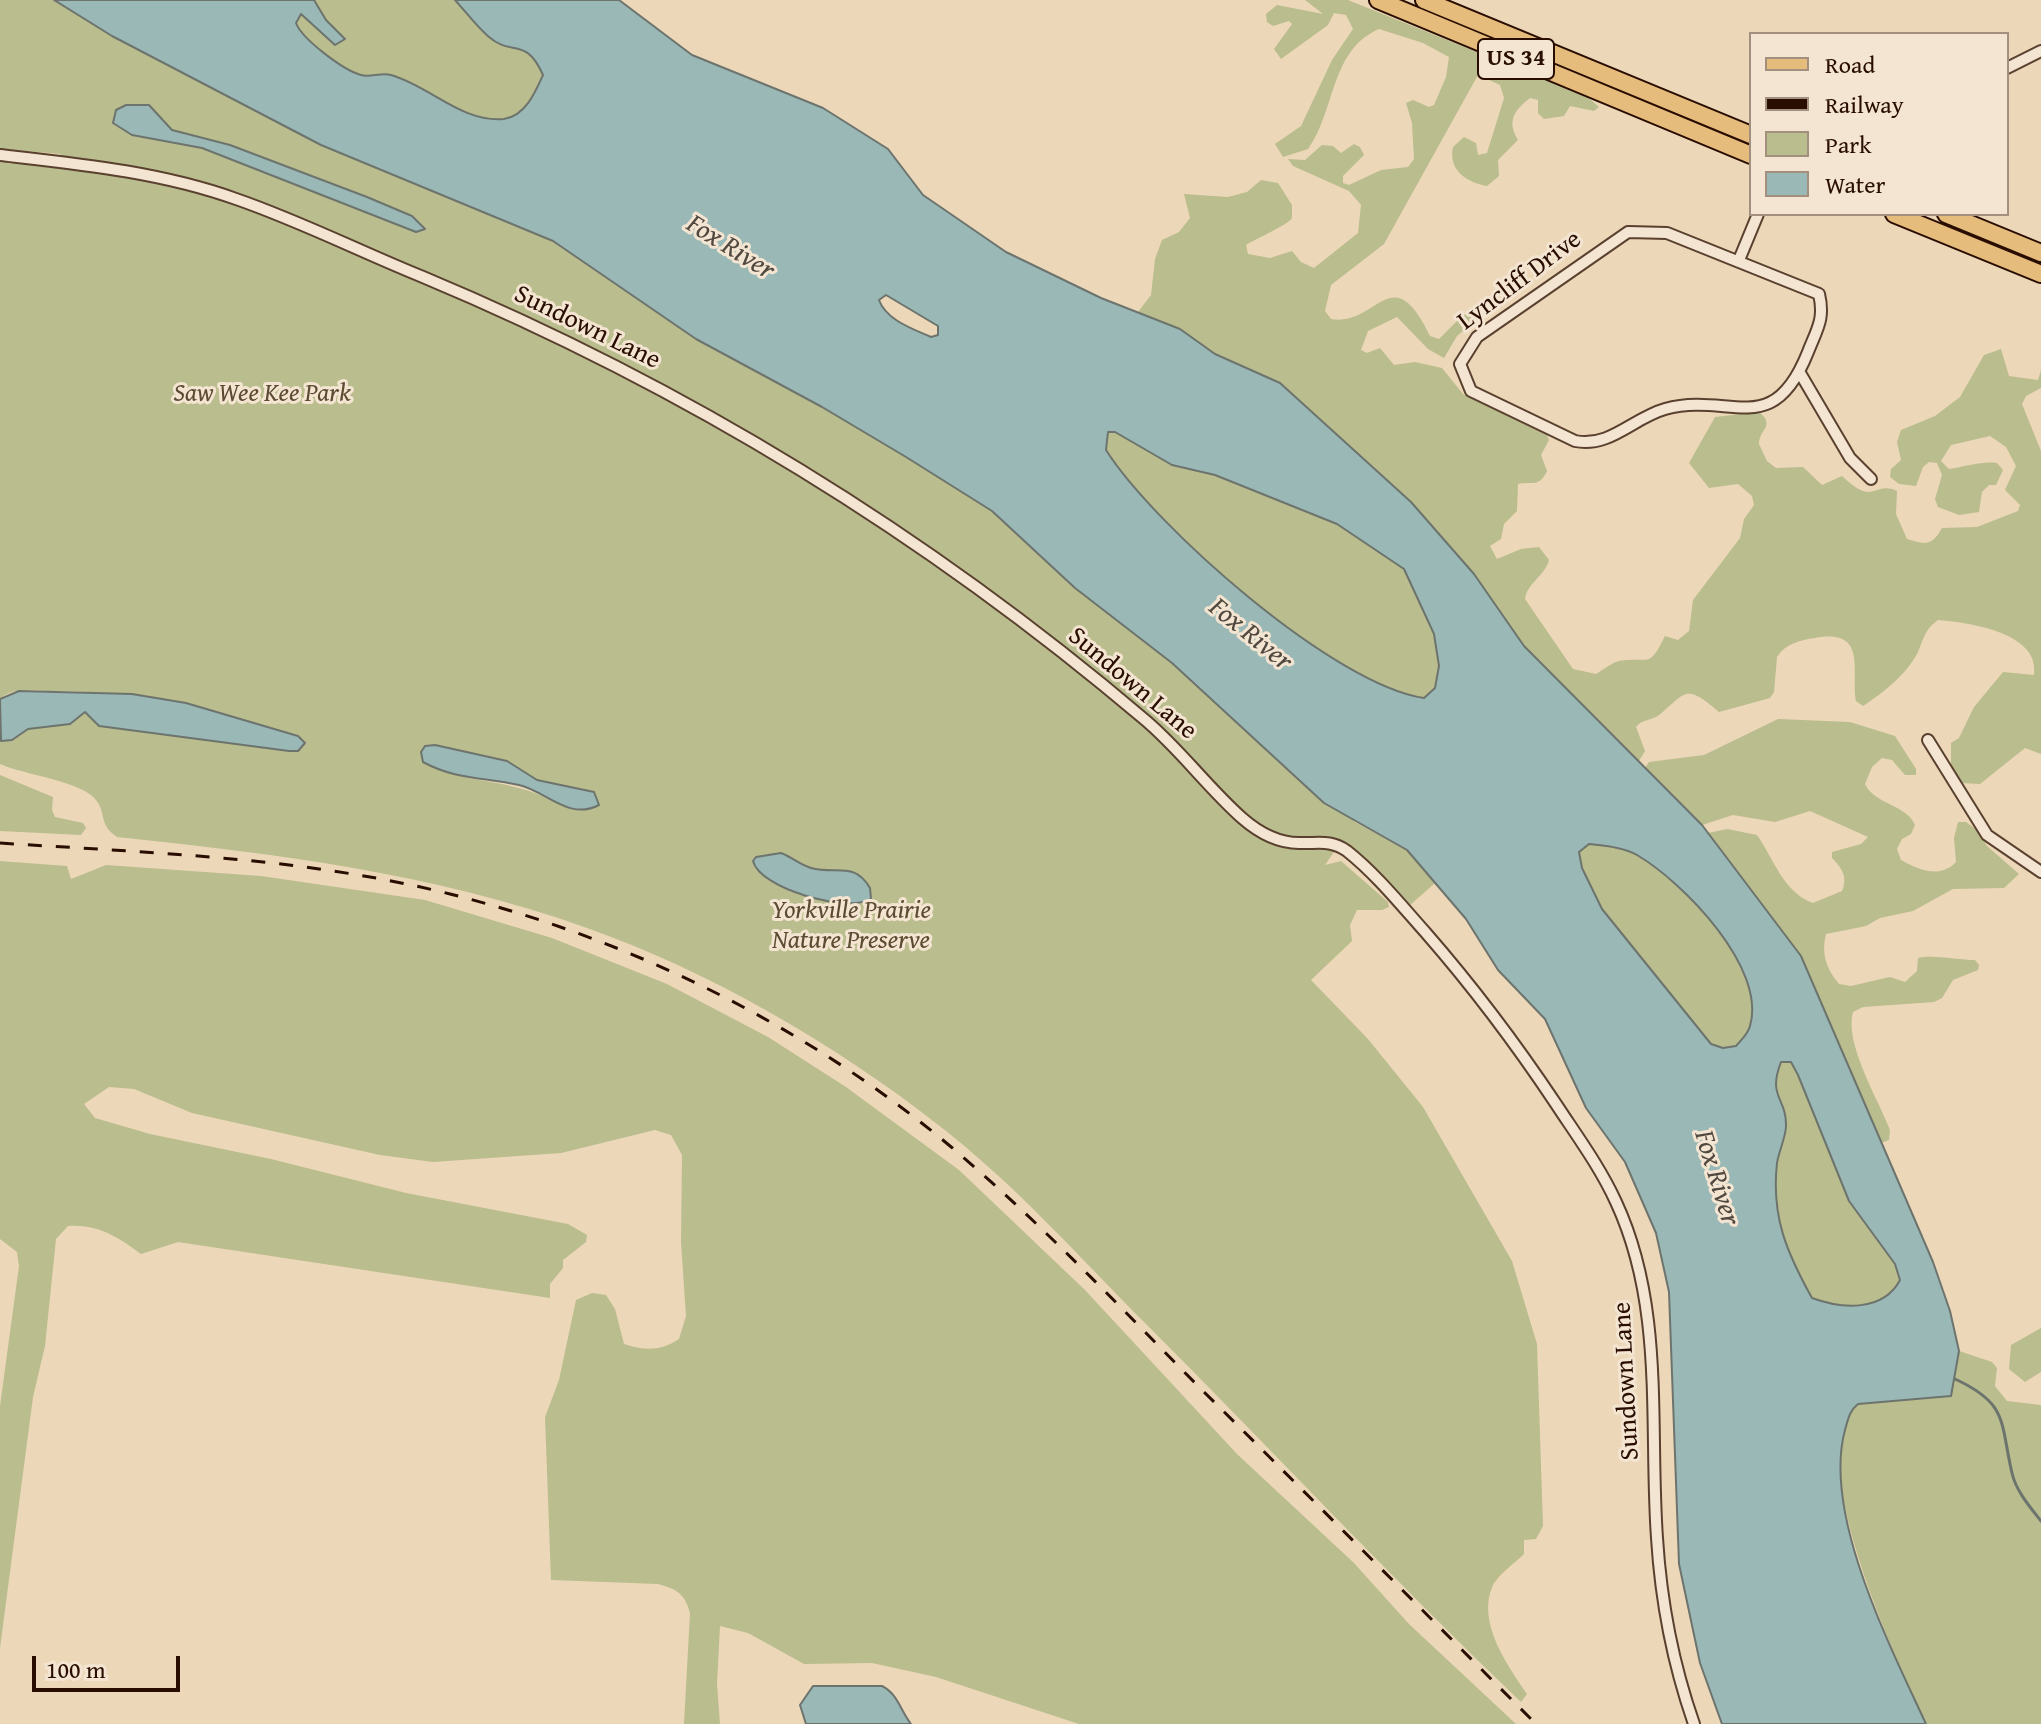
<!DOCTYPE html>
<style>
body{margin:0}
#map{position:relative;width:2041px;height:1724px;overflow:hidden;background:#ecd7b8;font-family:"Gentium Book Plus",serif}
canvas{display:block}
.legend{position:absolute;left:1749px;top:32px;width:260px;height:184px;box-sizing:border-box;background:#f3e5d1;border:2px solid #a28f7e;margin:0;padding:10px 14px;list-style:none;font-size:24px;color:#290d01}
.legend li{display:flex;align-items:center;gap:16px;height:40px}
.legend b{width:40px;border:2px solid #a28f7e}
.scale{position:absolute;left:32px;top:1656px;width:148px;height:36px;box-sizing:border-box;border:4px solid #290d01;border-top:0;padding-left:10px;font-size:24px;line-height:28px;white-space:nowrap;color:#290d01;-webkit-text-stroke:6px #f3e5d1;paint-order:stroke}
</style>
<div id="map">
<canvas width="2041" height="1724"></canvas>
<ul class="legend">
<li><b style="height:10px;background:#e6bc7c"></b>Road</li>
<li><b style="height:10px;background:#290d01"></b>Railway</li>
<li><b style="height:22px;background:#babd8d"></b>Park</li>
<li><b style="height:22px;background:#9ab8b6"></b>Water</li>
</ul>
<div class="scale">100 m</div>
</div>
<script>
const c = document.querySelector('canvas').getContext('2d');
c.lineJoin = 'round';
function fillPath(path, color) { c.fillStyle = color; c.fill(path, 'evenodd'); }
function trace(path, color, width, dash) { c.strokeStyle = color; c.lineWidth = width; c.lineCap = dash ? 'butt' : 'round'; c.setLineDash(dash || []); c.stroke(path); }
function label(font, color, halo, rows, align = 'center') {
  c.font = font + ' "Gentium Book Plus",serif'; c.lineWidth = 6; c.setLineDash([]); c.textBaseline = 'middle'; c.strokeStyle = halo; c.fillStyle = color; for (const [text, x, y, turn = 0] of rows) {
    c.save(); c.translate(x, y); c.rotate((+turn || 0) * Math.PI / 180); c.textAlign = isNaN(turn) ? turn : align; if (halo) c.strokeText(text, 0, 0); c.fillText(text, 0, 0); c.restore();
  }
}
fillPath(new Path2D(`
 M0,0H54L112,36L321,145L553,241L696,339L822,407L906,457L992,511L1075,588L1172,663L1355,822L1407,850L1435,883L1409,906L1342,840L1325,865L1341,861L1388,902L1389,907L1382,910H1357L1350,925L1352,941L1311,980L1368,1039L1423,1107L1512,1261L1537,1344L1543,1526L1536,1539L1524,1540V1554C1515,1563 1499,1574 1493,1585C1476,1621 1507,1665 1527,1694L1521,1702C1393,1580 1272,1450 1147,1325C1079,1257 1014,1183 937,1124C835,1044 709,971 587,928C434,873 278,854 117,837C98,824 107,814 96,800C82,781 24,775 0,764V741L12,740L28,729L69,724L82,712L89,714L99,726L289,751H298V736C209,710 141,690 48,691C31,691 13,687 0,699V161L54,168L61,154L0,149ZM435,745L507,761L537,780L558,785L552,801C512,778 464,785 423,762Z
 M314,0H455C466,12 477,27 489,37C512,57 526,36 543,75C535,93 525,116 504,119C462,123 430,86 391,75C381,72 370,78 361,75C343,70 302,39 296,23L300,14L336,44L345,39L326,20Z
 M1305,0H1348L1586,96L1599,107L1594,111L1570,106L1564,116L1544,119L1538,113V100L1530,98C1513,111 1507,122 1518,140L1498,160L1499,176L1487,186C1466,182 1448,170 1453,147L1464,137L1476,143L1478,155L1487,153L1504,98L1500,85L1478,75L1384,244L1331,285L1325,311L1331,319C1378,327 1391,256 1430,336L1439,339L1463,315L1478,313L1480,317L1457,336L1444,358L1428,349L1397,317L1368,331L1361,350L1367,353L1380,348L1394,365L1415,362L1442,368L1463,394L1547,435L1549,440L1541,455L1547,471C1539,488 1532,481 1518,484L1517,511L1504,524L1501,539L1490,546L1497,559L1521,549L1539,547L1549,560C1545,576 1527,583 1525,599L1573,669L1596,674C1603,670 1611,663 1619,661C1651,656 1648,670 1665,636L1678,640L1689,631L1693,600L1740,538L1744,519L1754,505L1752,496L1738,484L1709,488L1689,463L1715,417L1759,412C1776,426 1759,429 1759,444L1767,461L1776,468L1803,467L1822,485L1842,476C1875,508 1873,480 1897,491L1896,514L1907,539C1926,545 1932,546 1942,528L1977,527L2018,511L2020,505L2005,490L2016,466L2006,447L1990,436L1951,445L1941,461L1949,469C1964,467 1983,461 1997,463L2003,470L1996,485H1989L1982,492L1979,512L1959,515L1938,507L1935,499L1942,475L1937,463L1929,462L1923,467L1916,486L1899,484L1890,477L1891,469L1901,460L1897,442L1901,430L1935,416L1960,397L1984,355L2001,349L2009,376L2038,380L2041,370V388L2026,396L2022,404L2041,451V754L2025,748L1980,784L1961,783L1951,771V743L1959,738L1974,707L2003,672L2034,675C2041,631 1963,622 1938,620C1925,629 1924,638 1918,652C1907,674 1883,693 1863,706L1856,701C1851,671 1868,628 1815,638C1800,640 1785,644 1777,657L1774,692L1770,698L1719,712C1685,683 1687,692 1659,715C1651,721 1642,719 1636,727L1645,751L1639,761L1524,646L1474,574L1411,502L1280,383L1215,354L1180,329L1138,312L1151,295L1155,259L1162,240L1179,232L1190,218L1184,194L1228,197L1247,192L1261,180L1278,183L1292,205V218C1289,224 1256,239 1246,245L1248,254L1270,258L1292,251L1301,262L1314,268L1358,233L1361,205L1349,191L1293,166L1288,159L1305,160L1322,145L1333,146L1341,153L1354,144L1360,147L1364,155L1343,176V183L1349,185L1381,170L1408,167L1414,159L1412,123L1406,103L1413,100L1429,107L1434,105L1446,77L1449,57L1423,43L1379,29C1330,50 1336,110 1308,149L1283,157L1275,144L1301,126L1332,60L1353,29L1346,15L1334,13L1328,25L1281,59L1274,49L1292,24L1289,21L1273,26L1267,22L1266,14L1277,5L1323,14Z
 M1108,431L1115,432L1172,465L1214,475L1337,524L1404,569L1434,634L1439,666L1435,688L1424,698C1333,684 1155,527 1106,450Z
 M1778,719L1850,722L1895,736L1916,769V775H1905L1892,760L1882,758L1872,767L1865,784C1875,805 1906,804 1915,825L1911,834L1902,839L1897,849L1901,860C1919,870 1940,879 1956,862L1954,838L1958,822H1966L1977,830L1987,846L2019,874L2004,888L1953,889L1913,911L1880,918L1866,926L1826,934C1821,953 1826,969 1839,984L1851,986L1890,977L1905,982L1917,971L1918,958C1930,954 1960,960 1975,960L1979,965L1978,970L1953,980L1942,998L1934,1002L1863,1007L1853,1012C1844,1043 1878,1099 1890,1130L1889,1140L1881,1143L1801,956L1708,833L1727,829L1757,835C1774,859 1783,892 1813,903L1842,891C1848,877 1842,868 1832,858V852L1861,844L1868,837L1810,811L1775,822L1733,815L1702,825L1645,768L1649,762L1704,755Z
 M0,775L53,797L52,810L55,817L83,823L86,828L81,835L0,831Z
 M1589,844C1603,846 1618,847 1632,852C1681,871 1748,956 1753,1008C1754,1024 1745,1035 1736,1046L1723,1048L1711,1044L1602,909L1582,868L1579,852Z
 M0,861L67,866L71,879L106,865L261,876L425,900L552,938L667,984L768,1037L846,1087L959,1170L1085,1290L1237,1454L1354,1563L1409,1624L1516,1724H1079L936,1677L872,1663L804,1664L748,1633L720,1626L717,1684L720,1724H684L690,1613C685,1594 677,1589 658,1584L551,1580L545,1417L559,1380L576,1300L592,1293L606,1295L615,1309L624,1344C645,1351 661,1351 679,1339L686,1316L681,1242L682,1155L671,1135L655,1130L561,1153L433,1162L380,1155L192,1113L134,1089L109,1087L84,1104L95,1118L150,1134L271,1159L406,1193L568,1224L587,1235L586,1242L563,1260V1268L550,1284V1298L178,1242L141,1254C118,1237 98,1224 68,1226L56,1239L45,1346L33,1397L0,1648V1406L19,1266L17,1252L0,1239Z
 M1781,1062H1791L1798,1075L1849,1202L1895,1264L1900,1280C1883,1312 1842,1309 1812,1298C1787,1253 1770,1217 1777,1163C1779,1151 1785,1139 1786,1127C1787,1096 1767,1098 1781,1062Z
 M2041,1328V1372L2025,1382L2009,1369L2011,1345Z
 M1959,1351L1992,1362L1997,1368L1995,1386L2007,1401L2041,1405V1724H1926C1900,1667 1798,1454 1858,1403L1951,1396Z`), '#babd8d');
const water = new Path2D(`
 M54,0H314L326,20L345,39L335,45L301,14L296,23C302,39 343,70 361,75C370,78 381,72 391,75C430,86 462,123 504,119C525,116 535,93 543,75C526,36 512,57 489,37C477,27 466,12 455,0H619L692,55L823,108L888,149L923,195L1006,252L1101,298L1180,329L1215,354L1280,383L1411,502L1474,574L1524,646L1702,825L1801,956L1933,1262L1950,1311L1959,1351L1951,1396L1858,1404C1849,1411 1848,1420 1845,1430C1822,1514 1891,1648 1926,1724H1722L1700,1663L1679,1564L1669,1292L1656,1233L1625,1162L1586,1108L1545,1019L1498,970L1466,919L1407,850L1324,803L1172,663L1075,588L992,511L906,457L822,407L696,339L553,241L321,145L112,36ZM886,295L938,326V335L931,337C913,329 886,320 879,300ZM1108,432H1115L1172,465L1215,475L1337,524L1404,569L1434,634L1439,666L1435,688L1424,698C1334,685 1155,527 1106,450ZM1589,844C1605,846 1623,847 1637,855C1683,882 1767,968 1750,1026C1748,1034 1741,1040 1736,1046L1723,1048L1711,1044L1602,909L1582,868L1579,852ZM1781,1062H1791L1798,1075L1849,1201L1895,1264L1900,1280C1883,1312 1842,1309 1812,1298C1787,1253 1771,1217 1777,1163C1779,1151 1785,1139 1786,1127C1787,1097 1767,1098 1781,1062Z
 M126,105H149L172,130L230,145L367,197L412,216L425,229L416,232L202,148L132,135L113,123L116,110Z
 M19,691L132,694L186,703L298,736L305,743L298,751H289L99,726L85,712L70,724L28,729L12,740L1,741L0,699Z
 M435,745L507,761L537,780L594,792L599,805C569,821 546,791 519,785C484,777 456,780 423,762L421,752L425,746Z
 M781,853C792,857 800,865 811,868C837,875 854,861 870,888L871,899C847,913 760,889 753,861L756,857Z
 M813,1686H882C898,1694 900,1710 911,1724H806L800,1705Z`);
fillPath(water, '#9ab8b6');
trace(water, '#6d746e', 2);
trace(new Path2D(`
 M1955,1379C2009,1404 2000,1422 2012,1473C2016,1491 2030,1507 2041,1521`), '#6d746e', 3);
const street = new Path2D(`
 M2007,68L2041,51
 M0,155C79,164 161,172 236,199C300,221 361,252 423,277C686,387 926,534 1144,719C1180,749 1207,787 1242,818C1258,832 1277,843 1299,843C1317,844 1330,839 1347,851C1376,874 1401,905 1426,933C1474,988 1516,1044 1556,1104C1577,1136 1600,1167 1616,1202C1665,1307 1649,1425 1657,1538C1661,1602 1673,1664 1694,1724
 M1628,232L1667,233L1819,294C1825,319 1817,329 1808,352C1772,442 1731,391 1665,409C1633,418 1610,448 1575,441L1471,391L1460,364L1477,337Z
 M1739,260L1758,214
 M1800,373L1850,458L1871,479
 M1928,740L1987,835L2041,872`);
const primary = new Path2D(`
 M1378,0L1751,155
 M1424,0L1751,135
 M1894,214L2041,274
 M1946,214L2041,253`);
trace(street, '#5a402f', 14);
trace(primary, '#290d01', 20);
trace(street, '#f3e5d1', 10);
trace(primary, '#e6bc7c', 16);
trace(new Path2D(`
 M0,843C150,853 303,857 450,894C630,939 807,1026 950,1146C1039,1221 1120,1307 1202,1390C1314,1501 1425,1613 1536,1724`), '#290d01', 3, [14, 14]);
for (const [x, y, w] of [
 [1516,59,76]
]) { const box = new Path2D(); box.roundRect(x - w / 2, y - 20, w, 40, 6); c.fillStyle = '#f3e5d1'; c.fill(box); trace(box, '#290d01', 2); }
label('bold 24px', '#290d01', null, [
 ["US 34",1516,59]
]);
label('26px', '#290d01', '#f3e5d1', [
 ["Lyncliff Drive",1520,281,-37],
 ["Sundown Lane",587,328,26],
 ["Sundown Lane",1132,684,40],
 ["Sundown Lane",1627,1381,-93]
]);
label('italic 26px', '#5c4b32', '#f3e5d1', [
 ["Saw Wee Kee Park",262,394],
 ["Yorkville Prairie",851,911],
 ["Nature Preserve",851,941]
]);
label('italic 28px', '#514940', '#f3e5d1', [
 ["Fox River",730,248,32],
 ["Fox River",1250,635,39],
 ["Fox River",1716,1178,73]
]);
</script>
